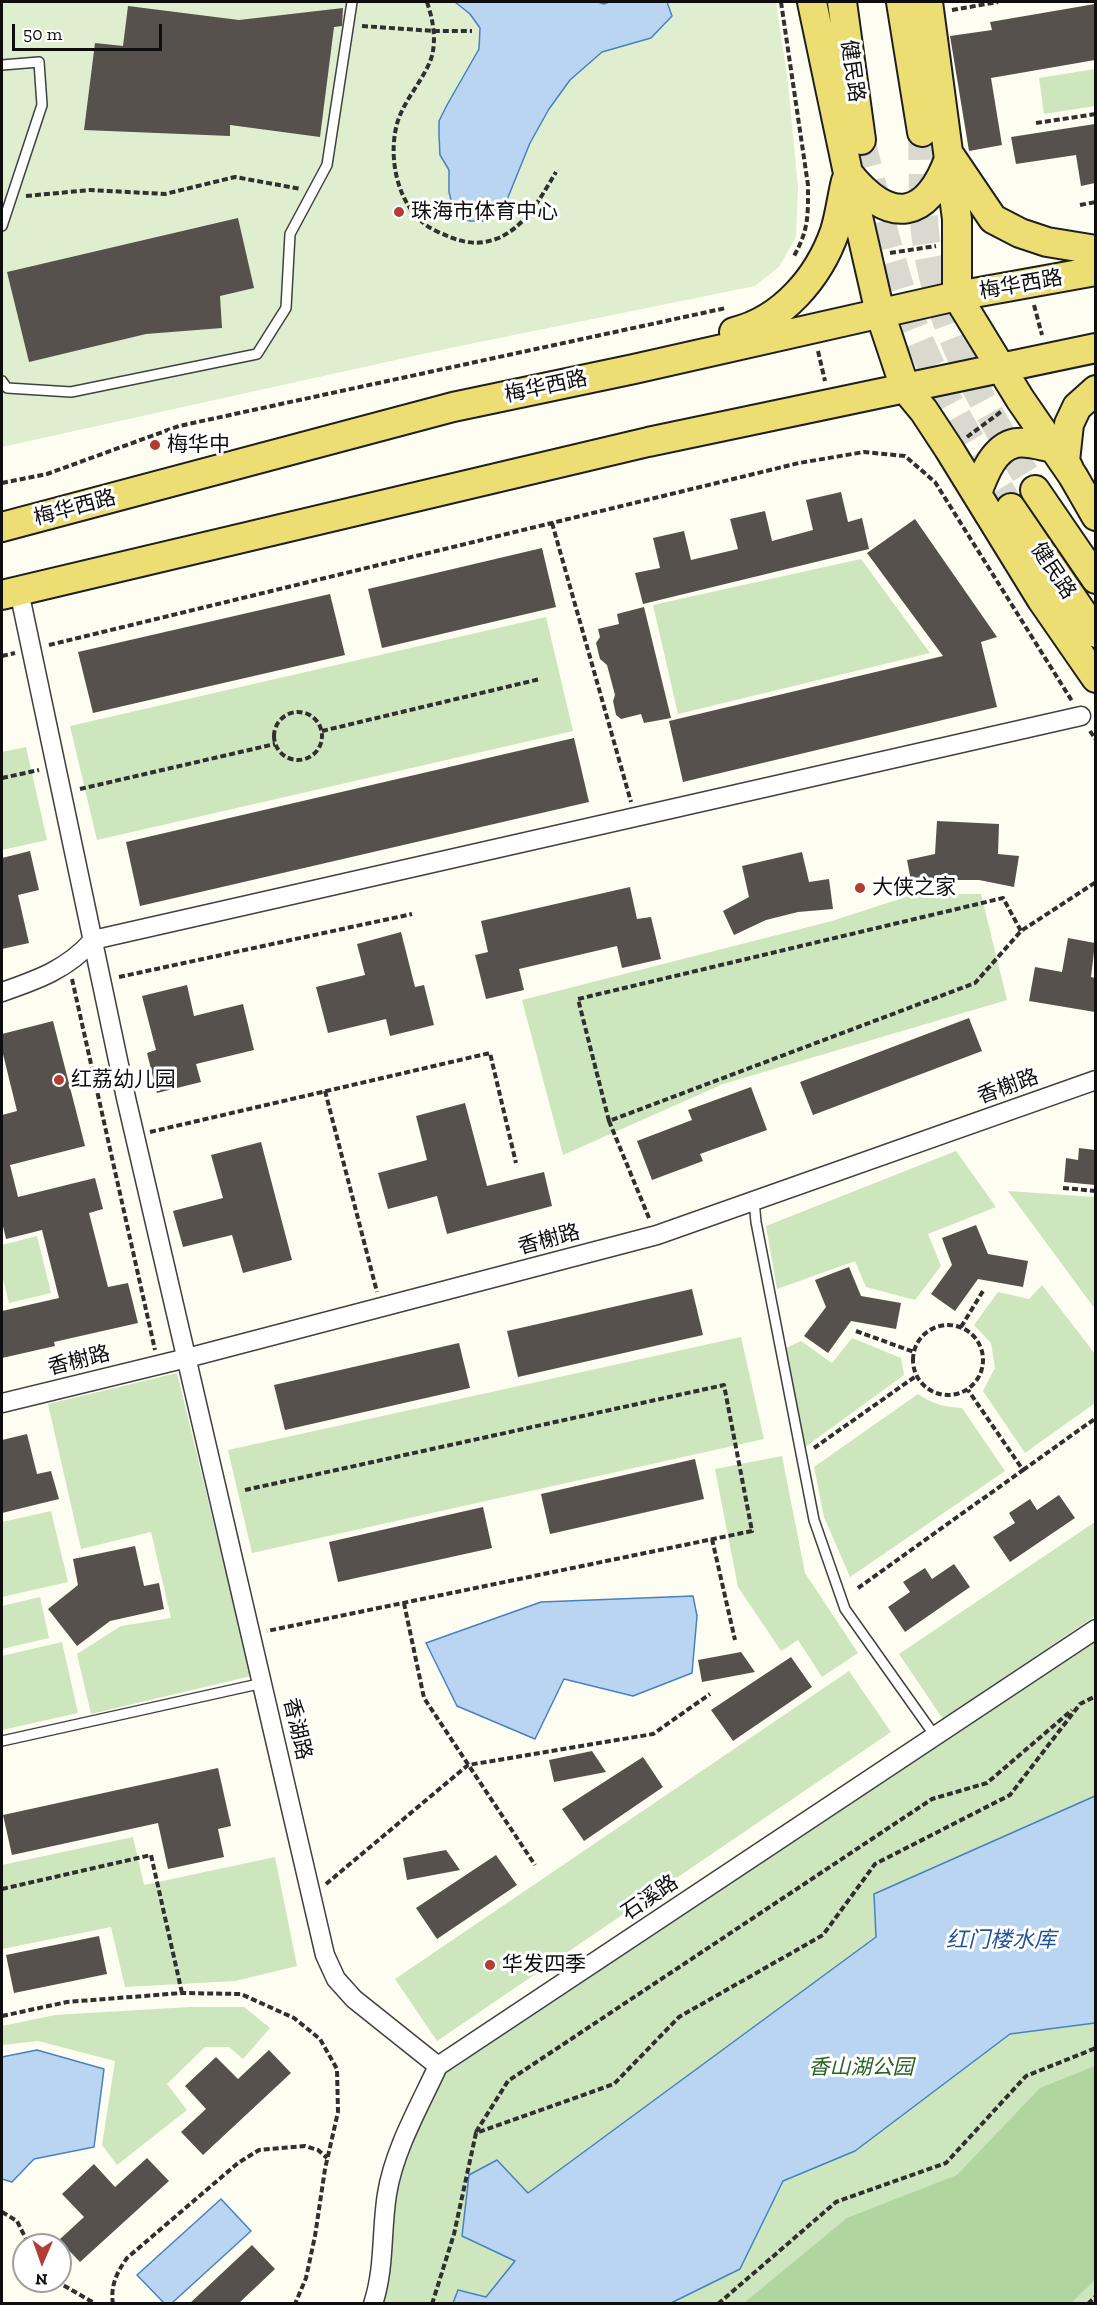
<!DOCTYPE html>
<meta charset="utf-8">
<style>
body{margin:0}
#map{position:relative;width:1097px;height:2305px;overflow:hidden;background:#fefdf1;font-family:"Zilla Slab",serif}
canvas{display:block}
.frame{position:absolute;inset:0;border:3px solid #0e0e0e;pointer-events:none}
.north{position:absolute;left:12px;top:2233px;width:60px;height:60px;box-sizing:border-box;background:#fff;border:2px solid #9f9f9f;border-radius:50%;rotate:182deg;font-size:16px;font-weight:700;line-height:24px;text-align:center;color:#0e0e0e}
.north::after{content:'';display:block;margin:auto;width:21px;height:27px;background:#b33d32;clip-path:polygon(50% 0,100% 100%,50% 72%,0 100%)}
.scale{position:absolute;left:12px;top:24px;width:150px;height:27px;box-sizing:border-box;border:3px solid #0e0e0e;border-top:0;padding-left:8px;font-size:18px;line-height:21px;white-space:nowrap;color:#0e0e0e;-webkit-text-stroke:4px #fff;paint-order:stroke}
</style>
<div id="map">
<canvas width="1097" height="2305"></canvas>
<div class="frame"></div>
<div class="north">N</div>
<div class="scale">50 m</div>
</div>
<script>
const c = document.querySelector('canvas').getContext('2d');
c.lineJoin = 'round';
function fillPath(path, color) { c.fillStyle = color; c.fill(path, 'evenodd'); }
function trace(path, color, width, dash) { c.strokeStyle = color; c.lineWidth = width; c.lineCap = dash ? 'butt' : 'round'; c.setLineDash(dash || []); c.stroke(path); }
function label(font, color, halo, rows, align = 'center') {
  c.font = font + ' "Zilla Slab","Noto Sans SC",serif'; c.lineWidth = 6; c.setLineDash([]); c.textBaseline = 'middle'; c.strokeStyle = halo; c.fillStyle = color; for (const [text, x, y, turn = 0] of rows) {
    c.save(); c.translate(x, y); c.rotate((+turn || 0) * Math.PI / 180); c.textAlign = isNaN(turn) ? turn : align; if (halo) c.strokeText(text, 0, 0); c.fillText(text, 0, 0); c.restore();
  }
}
fillPath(new Path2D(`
 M1095,69V106L1044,114L1039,78Z
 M861,559L930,653L678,714L653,605Z
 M546,617L573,731L97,840L70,726Z
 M26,747L47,840L2,850V752Z
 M915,894H981L1007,1000L723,1084L563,1155L522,1000L832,921Z
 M956,1151L996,1207L928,1234L941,1266L915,1300L866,1287L855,1261L777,1289L766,1226Z
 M1008,1191L1095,1197V1309Z
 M37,1236L51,1293L9,1303L2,1275V1245Z
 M1042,1285L1095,1354V1403L1025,1453L983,1391L995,1368L991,1343L974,1325L998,1292L1029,1299Z
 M741,1337L764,1439L252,1553L228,1450Z
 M852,1338L901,1358L904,1375L805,1447L786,1348L801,1341L832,1363Z
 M177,1373L251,1676L91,1714L77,1654L121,1626L171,1618L151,1532L81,1549L48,1404Z
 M918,1394C932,1404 944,1407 962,1408L1005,1471L850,1577L824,1517L814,1467Z
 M782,1456L805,1573L858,1653L822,1677L798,1640L781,1651L738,1587L715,1469Z
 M51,1511L68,1582L2,1597V1522Z
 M1095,1522V1616L943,1719L899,1654Z
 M40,1597L49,1638L2,1649V1606Z
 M1095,1630V2303L373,2304L387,2195L438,2066Z
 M62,1642L78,1713L2,1730V1656Z
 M849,1671L891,1732L437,2041L395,1979Z
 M133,1837L144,1885L275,1857L297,1966L235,1981L125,1987L111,1927L2,1949V1865Z
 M190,2007H244L270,2028L243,2059L229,2047H205L167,2084L187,2110L117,2165L102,2145L115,2061L38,2041L2,2045V2026L55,2015Z`), '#cde6bd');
fillPath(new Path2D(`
 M1095,2066V2280L1071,2303H744L847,2218L957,2175L1040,2088Z`), '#b0d59e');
fillPath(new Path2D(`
 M2,2H776L788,83L798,188L796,237L779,267L755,286L450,348L2,447Z`), '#dfeece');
const water = new Path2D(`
 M455,2H598L604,4L609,2H667L672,16L651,38L602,52L570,80L549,109L530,143L502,212L486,221H470L458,215L453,208L449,192V170L440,155L439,135V121L447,105L479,49L480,28L470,14Z
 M693,1596L697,1616L692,1673L633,1696L564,1679L535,1739L457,1706L426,1643L541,1602Z
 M1095,1796V2023L1010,2034L855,2151L783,2181L740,2269L671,2303H453L458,2290L486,2297L515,2261L462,2236L469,2175L497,2160L528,2193L876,1937L874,1894Z
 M37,2050L104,2069L94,2147L34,2159L12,2182L2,2179V2057Z
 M221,2199L251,2231L172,2303H164L137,2275Z`);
fillPath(water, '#bad5f1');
trace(water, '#4781c1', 1.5);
fillPath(new Path2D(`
 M1095,4V60L991,78L1002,145L969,151L950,36L992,30L990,22Z
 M128,6L239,20L343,8L342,26L334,27L320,137L230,125V136L84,130L95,43L123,46Z
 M1095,124V183L1081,186L1076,155L1016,164L1011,137Z
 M238,218L254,288L220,296L222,328L146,334L29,362L7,272Z
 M841,492L848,522L862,518L869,549L643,604L635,573L660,568L653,538L684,531L691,560L738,549L730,519L765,511L772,541L813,530L806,500Z
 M915,519L997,637L981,642L997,707L683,782L669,721L943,656L867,553Z
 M542,548L556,607L382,648L368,589Z
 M330,594L345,655L93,713L78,652Z
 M644,607L671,718L644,723L641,714L621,719L616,715L613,701L615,695L607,665L600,659L596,643L600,637L598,629L619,624L617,614Z
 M574,738L589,802L140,906L126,842Z
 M937,821L999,824L998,854L1019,856L1014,887L979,880H946L912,886L907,860L935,854Z
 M30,851L39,890L18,895L29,943L2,949V858Z
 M802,852L809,882L829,879L833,909L798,912L766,920L734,935L723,911L749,897L742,866Z
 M630,887L637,919L651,917L661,959L622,968L617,946L519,969L524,990L486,999L475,955L488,952L481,921Z
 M401,932L415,987L424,985L434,1025L390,1036L386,1019L328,1033L316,987L365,975L357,944Z
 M1068,938L1095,943L1091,977L1095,978V1012L1029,1001L1035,967L1062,972Z
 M187,985L194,1016L243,1004L254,1050L196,1064L201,1082L157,1093L147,1053L156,1050L142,996Z
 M969,1018L982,1051L813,1115L800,1082Z
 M53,1021L85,1146L10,1165L18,1197L95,1178L103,1209L89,1213L108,1287L128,1283L138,1323L54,1342L55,1346L2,1358V1311L59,1298L42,1230L6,1239L2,1222V1115L17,1111L2,1050V1034Z
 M751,1087L767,1130L700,1154L703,1161L652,1180L637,1141L692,1120L688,1110Z
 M465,1103L487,1186L544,1172L552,1206L447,1234L437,1196L388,1209L378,1173L427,1160L416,1116Z
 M261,1142L292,1260L243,1273L232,1235L183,1247L173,1211L223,1198L211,1155Z
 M1079,1148L1095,1150V1185L1064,1182L1066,1158L1078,1160Z
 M976,1225L988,1254L1028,1261L1023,1287L978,1279L955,1311L931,1294L952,1265L942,1238Z
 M849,1267L861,1296L901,1303L896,1329L851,1321L828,1353L804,1336L826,1307L815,1280Z
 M692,1289L703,1335L518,1377L507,1331Z
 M459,1343L470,1388L285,1430L274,1385Z
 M27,1434L37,1474L51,1471L59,1499L2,1513V1440Z
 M695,1459L704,1499L550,1534L541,1494Z
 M1059,1495L1075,1518L1010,1562L993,1537L1015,1523L1009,1513L1030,1499L1037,1510Z
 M483,1507L492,1548L338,1582L329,1542Z
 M135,1546L144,1586L159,1583L164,1609L110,1621L77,1646L48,1609L78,1585L73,1559Z
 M954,1564L970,1587L905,1632L888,1607L910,1592L903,1582L925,1568L932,1579Z
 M741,1652L755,1672L702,1682L698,1660Z
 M791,1657L812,1687L733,1741L711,1710Z
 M592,1751L606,1772L554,1782L549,1760Z
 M643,1757L663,1787L584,1841L562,1809Z
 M218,1768L231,1826L218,1829L224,1857L168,1869L158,1823L12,1855L3,1815Z
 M446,1850L460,1870L407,1880L403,1858Z
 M496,1855L517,1885L437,1939L416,1908Z
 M99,1936L107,1974L14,1993L6,1955Z
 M269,2050L291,2073L203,2155L181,2132L206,2109L185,2086L216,2057L238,2079Z
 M147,2158L169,2181L80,2262L59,2240L84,2217L62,2194L94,2164L115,2187Z
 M252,2245L275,2269L238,2304H189Z`), '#56514c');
trace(new Path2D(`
 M922,132C923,165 922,200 925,232C936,328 986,410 1035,490
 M861,140C877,201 890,264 913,324C938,389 975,448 1011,508`), '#dad9cf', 28, [28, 14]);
const service = new Path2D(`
 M2,65L39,62L42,105L2,226
 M2,381L7,388L71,392L257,354L286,308L290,234L327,165L352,2
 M754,1201L756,1222L814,1520L845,1609L935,1736
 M2,1741L263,1683`);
const minor = new Path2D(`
 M19,591L126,1098L325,1955L336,1979L354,1999L438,2066
 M2,992C37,980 68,969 93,940L1081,716
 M2,1403L187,1358L657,1235L1096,1080
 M373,2304C385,2268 381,2231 387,2194C394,2150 419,2107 438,2066L1096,1629`);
const primary = new Path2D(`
 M812,2L848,173L880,313L905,388L924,411L949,449L1042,600L1096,678
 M842,2L861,140
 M901,2L922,132
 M928,2L957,219V296L1020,399L1073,476L1096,516
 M951,157L993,219L1020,233L1047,242L1096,250
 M848,173C890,226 928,220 950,156
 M734,332C783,320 819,277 835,231C840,215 842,197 846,181
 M1069,469L1065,461L1069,424L1077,407L1096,390
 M1035,490L1096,579
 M977,493C984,474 994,447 1016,443C1028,441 1042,446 1054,448
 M1011,508L1096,633
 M2,527L453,407L634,369L957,296L1096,271
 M2,595L648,442L1096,348`);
trace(service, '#414141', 12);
trace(minor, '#414141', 21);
trace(primary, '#1f1f1f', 32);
trace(new Path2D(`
 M427,2C433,20 437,40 431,59C422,83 401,103 396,128C388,164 400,214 436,231C458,241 473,247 496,239C525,228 541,197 556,172
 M781,2L808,185C808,215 809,229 794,256
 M952,10L998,2
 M362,26L434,31H472
 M1036,123L1096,114
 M26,196L90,190L165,194L235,177L301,189
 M1080,205L1096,202
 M890,253L936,246
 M1034,305L1042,335
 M818,351L825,381
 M967,437L1002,411
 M2,483L47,474L179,426L726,308
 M552,523L631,802
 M49,645L799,463L864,452L905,456L935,482L1072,701
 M2,656L15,653
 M274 736a24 24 0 1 1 48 0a24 24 0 1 1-48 0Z
 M322,731L540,679
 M1090,731L1096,740
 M2,778L39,770
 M80,789L275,744
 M119,977L412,914
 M72,979L155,1350
 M325,1091L377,1292
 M609,1121L578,999L1003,898L1021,931
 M150,1132L490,1053L516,1163
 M1063,1188L1096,1191
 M649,1218L609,1121L975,983L1021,931L1096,882
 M913 1360a35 35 0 1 1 70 0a35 35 0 1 1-70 0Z
 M961,1327L983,1291
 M856,1331L914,1352
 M814,1448L916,1376
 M1023,1470L1096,1418
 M245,1490L724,1385L752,1531L267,1631
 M712,1539L735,1640
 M858,1588L1023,1470L968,1390
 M404,1603L424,1698L535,1865
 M326,1884L468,1765L653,1734L710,1694
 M2,1889L151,1855L182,1993
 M2,2016L67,2002L182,1993L241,1994L294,2018L320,2039L337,2069L338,2112L325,2169L315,2236L306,2278L295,2304
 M476,2132L508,2081L932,1799L987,1783L1072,1710
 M2,2212L17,2221L29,2245
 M56,2281L96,2304
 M113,2304C110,2286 117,2272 127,2258L238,2163L259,2150L305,2146L318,2150L327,2158
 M432,2304L454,2234L476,2133L614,2084L679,2017L823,1935L875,1864L1010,1795L1080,1704L1096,1696
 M718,2304L836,2202L946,2163L1026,2076L1096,2048
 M1088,2304L1096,2296`), '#303030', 4, [6, 3]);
trace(service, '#fff', 9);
trace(minor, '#fff', 18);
trace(primary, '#ecde73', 28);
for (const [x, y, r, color] of [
 [399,212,6,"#b33d32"],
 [155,445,6,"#b33d32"],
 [860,888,6,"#b33d32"],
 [59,1080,6,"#b33d32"],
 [490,1965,6,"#b33d32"]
]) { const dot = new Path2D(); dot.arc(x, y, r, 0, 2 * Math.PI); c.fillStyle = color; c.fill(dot); trace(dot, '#fff', 2); }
label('21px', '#0e0e0e', '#fff', [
 ["健民路",852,71,82],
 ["梅华西路",1021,285,-10],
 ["梅华西路",546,387,-12],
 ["梅华西路",75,508,-15],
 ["健民路",1053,571,56],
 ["香榭路",1008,1087,-20],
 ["香榭路",549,1240,-15],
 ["香榭路",79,1361,-14],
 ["香湖路",297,1729,77],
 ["石溪路",650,1898,-34]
]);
label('21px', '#0e0e0e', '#fff', [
 ["珠海市体育中心",411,212],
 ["梅华中",167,445],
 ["大侠之家",872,888],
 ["红荔幼儿园",71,1080],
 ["华发四季",502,1965]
], 'left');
label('italic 21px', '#296124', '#fff', [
 ["香山湖公园",861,2068]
]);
label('italic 22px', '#225496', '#fff', [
 ["红门楼水库",1001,1941]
]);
</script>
